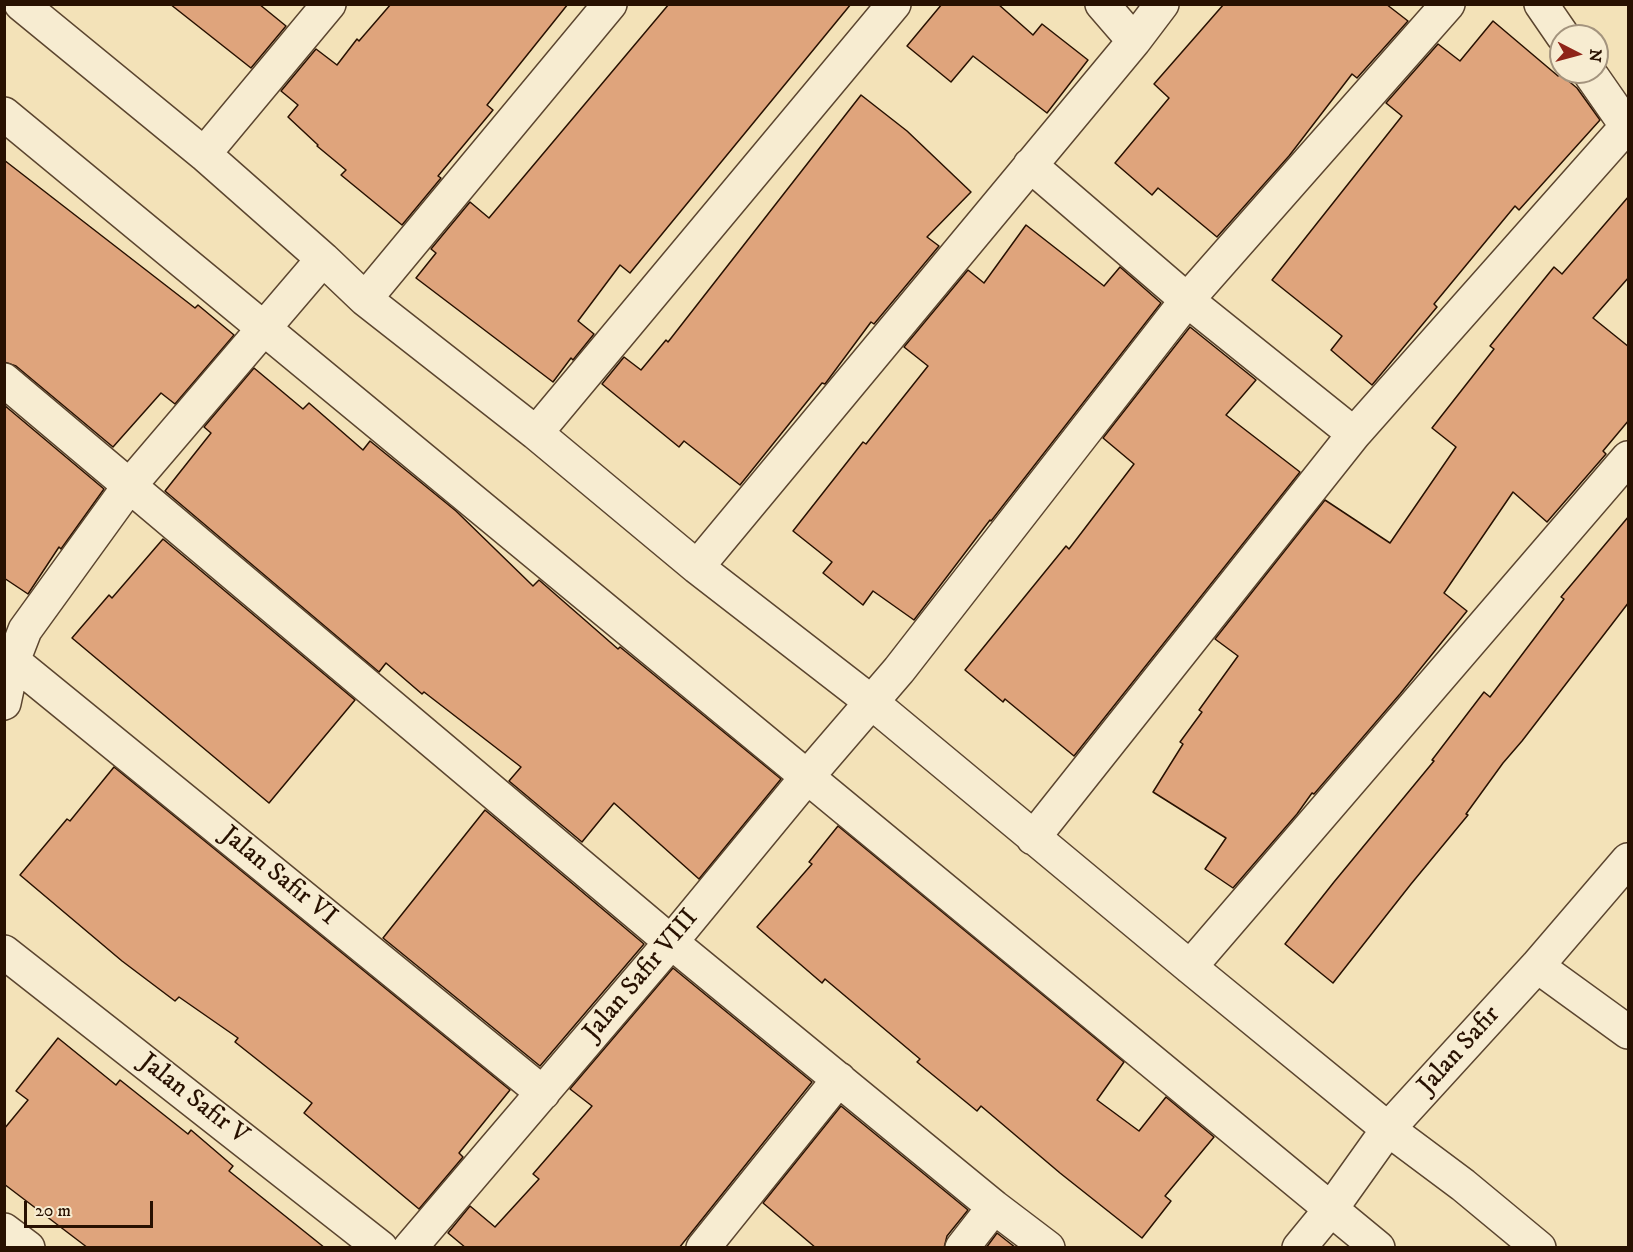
<!DOCTYPE html>
<style>
body{margin:0}
#map{position:relative;width:1633px;height:1252px;overflow:hidden;background:#f3e2b8;font-family:"IM FELL DW Pica",serif}
canvas{display:block}
.frame{position:absolute;inset:0;border:6px solid #281101;pointer-events:none}
.north{position:absolute;left:1549px;top:24px;width:60px;height:60px;box-sizing:border-box;background:#f7ecd1;border:2px solid #a4947e;border-radius:50%;rotate:96deg;font-size:16px;font-weight:700;line-height:24px;text-align:center;color:#281101}
.north::after{content:'';display:block;margin:auto;width:21px;height:27px;background:#8f2418;clip-path:polygon(50% 0,100% 100%,50% 72%,0 100%)}
.scale{position:absolute;left:24px;top:1201px;width:129px;height:27px;box-sizing:border-box;border:3px solid #281101;border-top:0;padding-left:8px;font-size:18px;line-height:21px;white-space:nowrap;color:#281101;-webkit-text-stroke:4px #f7ecd1;paint-order:stroke}
</style>
<div id="map">
<canvas width="1633" height="1252"></canvas>
<div class="frame"></div>
<div class="north">N</div>
<div class="scale">20 m</div>
</div>
<script>
const c = document.querySelector('canvas').getContext('2d');
c.lineJoin = 'round';
function fillPath(path, color) { c.fillStyle = color; c.fill(path, 'evenodd'); }
function trace(path, color, width, dash) { c.strokeStyle = color; c.lineWidth = width; c.lineCap = dash ? 'butt' : 'round'; c.setLineDash(dash || []); c.stroke(path); }
function label(font, color, halo, rows, align = 'center') {
  c.font = font + ' "IM FELL DW Pica",serif'; c.lineWidth = 4.5; c.setLineDash([]); c.textBaseline = 'middle'; c.strokeStyle = halo; c.fillStyle = color; for (const [text, x, y, turn = 0] of rows) {
    c.save(); c.translate(x, y); c.rotate((+turn || 0) * Math.PI / 180); c.textAlign = isNaN(turn) ? turn : align; if (halo) c.strokeText(text, 0, 0); c.fillText(text, 0, 0); c.restore();
  }
}
const building = new Path2D(`
 M170,4H259L286,26L251,68Z
 M391,4H568L487,105L493,110L438,176L441,178L402,225L341,175L346,170L317,146L318,145L288,117L298,105L281,91L316,49L337,65L357,39L359,41Z
 M669,4H851L630,273L620,265L578,321L594,334L573,360L571,358L553,382L416,278L436,253L431,249L470,202L489,218Z
 M942,4H998L1033,35L1042,24L1088,60L1047,113L973,56L951,82L907,46Z
 M1224,4H1386L1408,21L1357,78L1352,74L1289,156L1217,237L1158,188L1152,195L1115,163L1169,98L1154,84Z
 M1493,21L1558,76L1560,74L1577,88L1600,120L1519,210L1515,206L1434,304L1437,307L1372,385L1331,350L1342,336L1272,280L1402,116L1386,103L1438,44L1460,61Z
 M861,95L907,131L971,192L927,237L939,246L874,324L871,322L825,384L822,383L740,485L684,441L679,447L602,384L624,357L641,370L666,340L668,342Z
 M4,160L195,308L198,305L234,335L175,404L161,393L113,447L16,366L4,362Z
 M1629,196V277L1593,318L1629,347V420L1603,451L1606,454L1547,522L1513,492L1444,593L1467,611L1400,694L1314,794L1312,793L1297,814L1233,888L1205,869L1226,838L1153,792L1183,744L1180,742L1202,712L1199,710L1238,656L1215,639L1325,500L1390,543L1456,447L1432,428L1494,349L1490,346L1554,267L1562,274Z
 M1026,225L1104,286L1120,267L1161,303L991,521L990,520L914,620L873,591L863,605L823,573L832,562L793,531L863,442L866,444L928,366L904,347L968,270L984,283Z
 M1190,327L1256,380L1226,415L1300,472L1074,756L1005,699L1003,702L965,670L1066,546L1069,549L1134,464L1103,438Z
 M254,368L303,409L309,403L363,450L370,441L456,511L533,586L539,580L618,649L620,647L781,779L699,879L614,803L582,842L509,781L521,767L424,692L422,694L386,663L379,672L165,491L211,433L204,427Z
 M4,405L104,489L61,549L59,547L28,594L4,578Z
 M1629,516V602L1522,741L1503,763L1466,814L1468,815L1411,884L1333,983L1285,944L1334,882L1434,761L1432,760L1484,692L1490,697L1564,599L1561,597Z
 M163,539L355,700L269,803L72,638L109,595L112,598Z
 M114,767L510,1090L459,1153L463,1157L419,1209L304,1113L312,1103L235,1042L238,1038L179,997L175,1001L122,961L20,875L67,819L70,821Z
 M485,810L644,944L540,1066L383,938Z
 M838,826L1124,1062L1097,1100L1139,1131L1166,1097L1214,1137L1165,1196L1171,1201L1142,1238L1060,1173L981,1106L977,1111L917,1062L920,1059L825,979L822,983L757,927L812,864L809,862Z
 M673,968L812,1082L679,1248H466L448,1233L470,1206L495,1227L539,1179L533,1174L592,1106L570,1089Z
 M58,1038L116,1085L120,1080L188,1134L191,1130L233,1166L229,1171L325,1248H88L4,1184V1129L28,1100L16,1091Z
 M841,1106L968,1210L947,1236L944,1248H816L763,1203Z
 M997,1233L1016,1248H986Z`);
fillPath(building, '#dfa47c');
trace(building, '#281101', 1.5);
const minor = new Path2D(`
 M21,4L204,154L323,259L365,299L536,433L697,567L870,701L1190,967L1388,1129L1463,1185L1539,1248
 M1102,4L1134,41
 M1541,4L1563,36
 M1589,72L1628,128
 M4,114L1378,1248
 M204,154L329,4
 M1030,165L1187,300L1354,434
 M365,299L610,4
 M4,380L671,942L994,1207L1048,1248
 M536,433L894,4
 M697,567L1134,41L1162,4
 M13,661L543,1093
 M4,703L13,661L25,630L130,485L323,259
 M1033,838L1354,434L1627,126
 M4,952L381,1248
 M1537,966L1628,1032
 M1190,967L1628,458
 M4,1230L28,1248
 M410,1248L671,942L807,777L899,670L1187,300L1448,4
 M703,1248L839,1079
 M962,1248L994,1207
 M1299,1248L1331,1209L1388,1129L1537,966L1628,860`);
trace(minor, '#5b452f', 36);
trace(minor, '#f7ecd1', 33);
label('26px', '#281101', '#f7ecd1', [
 ["Jalan Safir VI",278,877,39],
 ["Jalan Safir VIII",642,976,-50],
 ["Jalan Safir",1460,1051,-48],
 ["Jalan Safir V",193,1100,38]
]);
</script>
